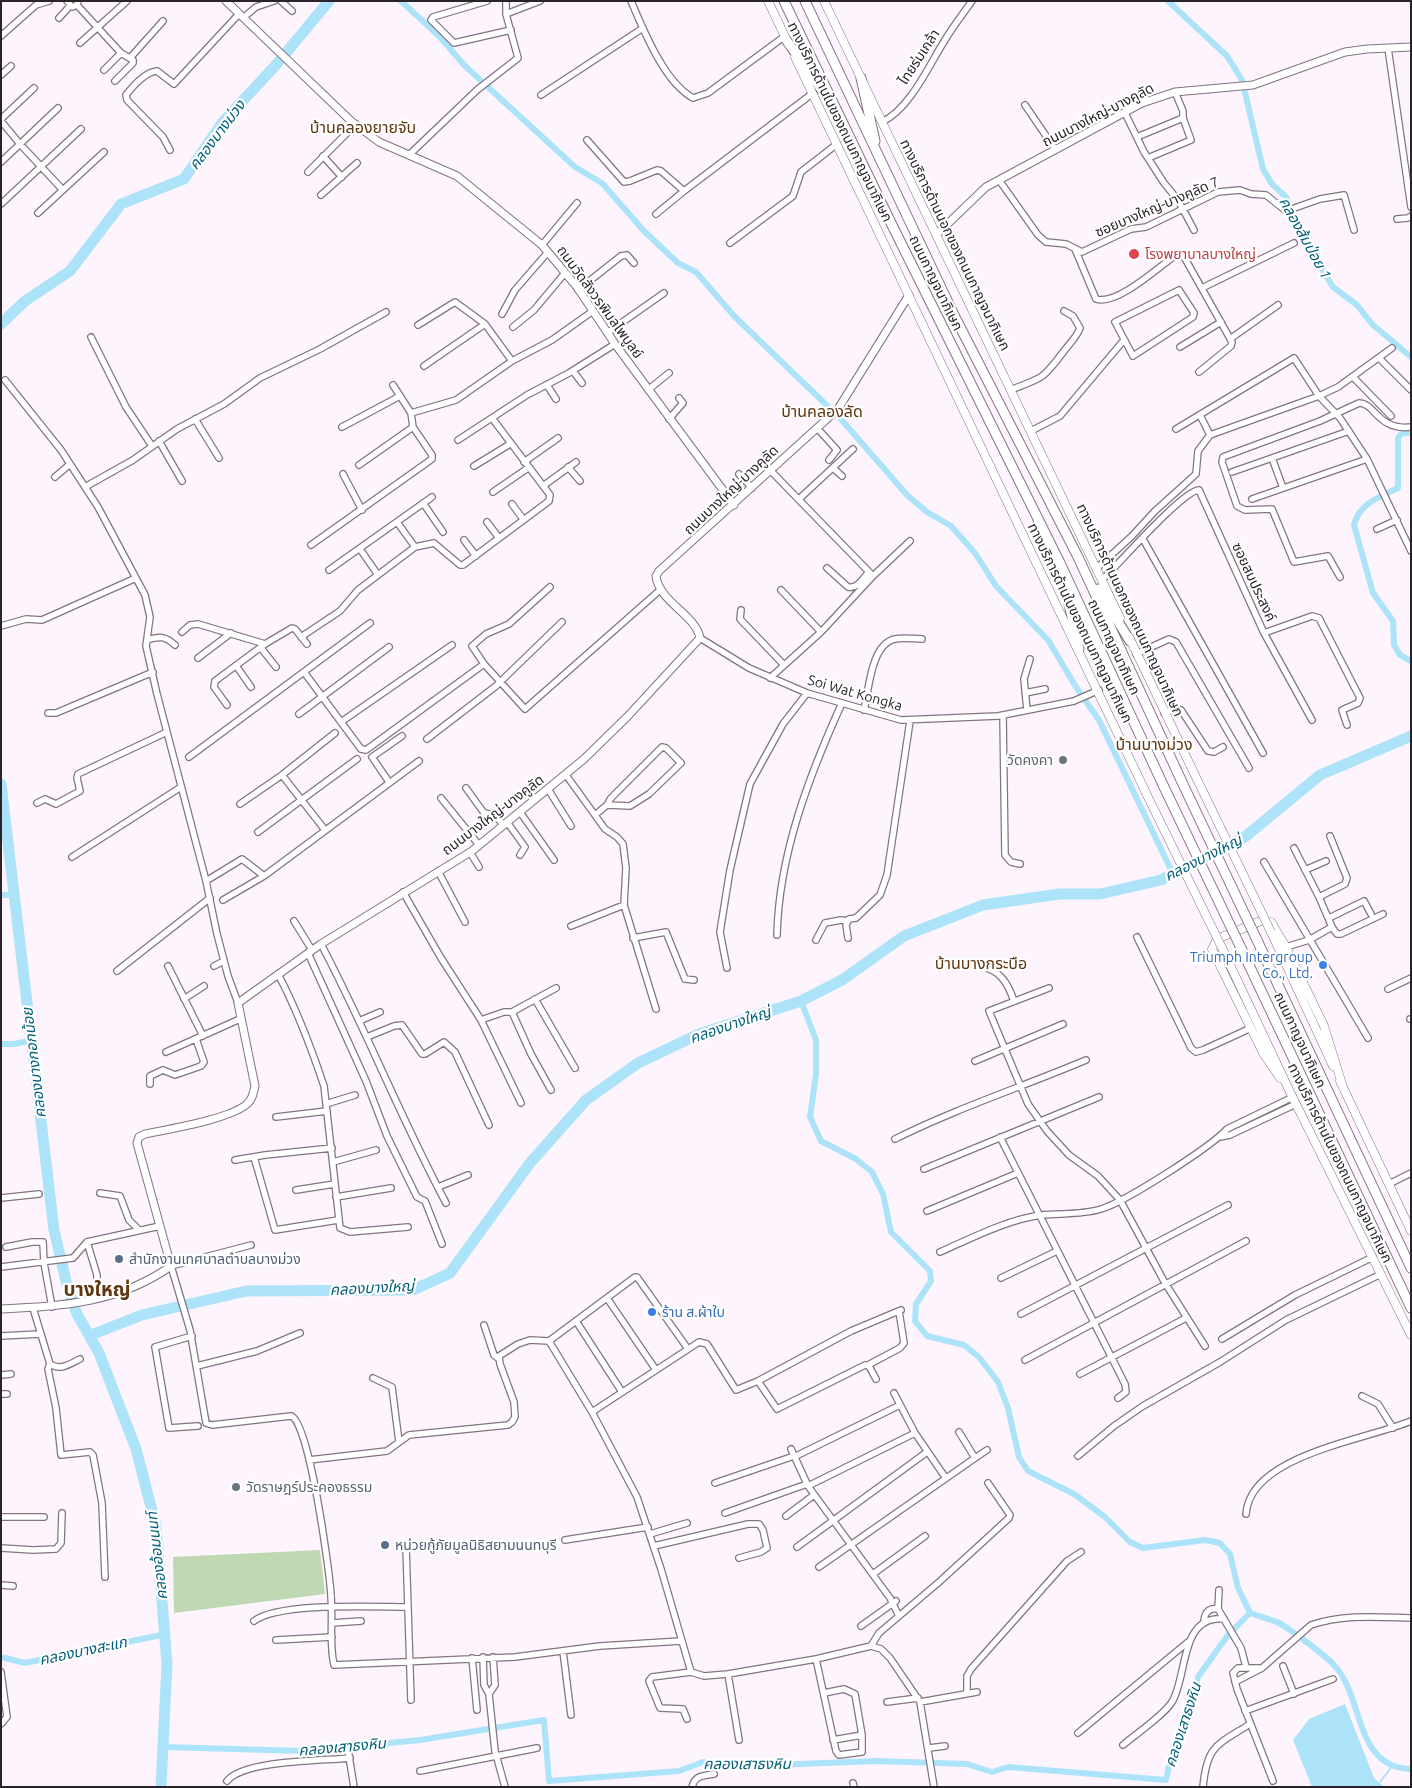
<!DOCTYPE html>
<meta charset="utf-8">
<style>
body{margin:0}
#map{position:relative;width:1412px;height:1788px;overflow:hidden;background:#fdf4fd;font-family:Ubuntu,sans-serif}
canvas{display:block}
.frame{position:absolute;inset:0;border:2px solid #2a242a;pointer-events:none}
</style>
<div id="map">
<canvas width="1412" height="1788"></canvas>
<div class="frame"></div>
</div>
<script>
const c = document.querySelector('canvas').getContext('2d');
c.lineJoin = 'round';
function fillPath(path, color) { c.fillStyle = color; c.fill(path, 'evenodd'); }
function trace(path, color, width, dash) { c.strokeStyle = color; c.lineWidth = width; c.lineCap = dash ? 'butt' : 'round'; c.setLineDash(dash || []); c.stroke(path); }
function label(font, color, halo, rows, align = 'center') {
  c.font = font + ' Ubuntu,"Noto Sans Thai",sans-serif'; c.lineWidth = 4.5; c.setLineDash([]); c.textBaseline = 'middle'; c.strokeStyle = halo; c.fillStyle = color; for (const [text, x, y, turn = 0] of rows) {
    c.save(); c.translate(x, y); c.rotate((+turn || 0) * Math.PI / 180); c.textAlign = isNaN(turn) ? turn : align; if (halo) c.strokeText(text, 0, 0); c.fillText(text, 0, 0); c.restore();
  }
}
fillPath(new Path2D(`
 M320,1550L325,1594L174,1613L173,1557Z`), '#bed9b2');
fillPath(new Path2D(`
 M1345,1704L1374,1778L1384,1787H1312L1293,1740L1309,1719Z`), '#ade3f9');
trace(new Path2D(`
 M1380,1782L1393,1765`), '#ade3f9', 2);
trace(new Path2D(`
 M401,1L440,37L464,65L575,167L602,183L644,231L678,263L696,272L735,317L840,418L907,495L927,512L951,526L975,553L996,586L1048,640L1076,687L1099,720L1173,874
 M1168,1L1227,56L1242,80L1263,169L1272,184L1286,197L1308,247L1333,287L1357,305L1372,324L1411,357
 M1411,432L1401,434L1398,438V488C1380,497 1359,503 1354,525L1373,593L1393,621L1394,645L1400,655L1411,661
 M1,895H15
 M801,1001L816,1040V1074L810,1117L821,1141L856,1159L872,1172L883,1194L891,1232L930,1271L931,1281L916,1304L915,1321L927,1336L964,1345L979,1357L998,1382L1008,1408L1019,1457L1028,1471L1074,1494L1105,1517L1130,1542L1143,1548L1205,1540L1220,1543L1230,1554L1238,1588L1250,1613C1259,1616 1270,1619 1279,1623C1290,1629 1325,1655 1334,1665C1364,1696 1354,1768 1411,1769
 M1,1044H14L33,1040
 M1,1657L25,1663L166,1634
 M164,1747L304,1751L420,1740L544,1720L549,1781L679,1771L703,1762L722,1767L876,1761L967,1764L992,1772L1008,1767L1166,1780L1173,1747L1186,1726L1198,1677L1228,1635L1250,1613`), '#ade3f9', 6);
trace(new Path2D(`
 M1,324L25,301L70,271L121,204L184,179L222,123L275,66L329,1
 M1,784L54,1230L67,1285L77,1314L99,1353L136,1449L156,1526L167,1664L161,1787
 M91,1335L142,1315L246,1291L413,1290L450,1273L530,1163L586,1100L638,1063L699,1034L801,1001L842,980L904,936L983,905L1059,894H1100L1161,880L1246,836L1320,775L1411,736`), '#ade3f9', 11);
const minor = new Path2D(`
 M67,1L72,7L77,5L78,1
 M281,1L292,11
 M487,1L433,17L431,20L454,43L511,30
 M631,1C644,31 664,82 693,98L708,93L785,36
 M77,5L121,53L133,60V63L115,81
 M506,14L540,1
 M59,18L70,6
 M243,18L256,7L274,1
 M1,36L36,5L49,1
 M80,43L127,1
 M1388,48L1411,207
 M130,58L163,21
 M104,70L121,53
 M1,75L11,66
 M541,95L643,28
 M1025,105L1055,149
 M1125,113L1144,152L1164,183L1178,200L1194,230
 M1,119L34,88
 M1,121L20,144L62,189
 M882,122C910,109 929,65 945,40C953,26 963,14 972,1
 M1137,137L1183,118V111L1175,92
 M587,140L624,182L630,181L657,170L661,171L684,191L813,93
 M170,150L163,137L127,100L126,95C133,86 145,72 157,71L174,84L239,14
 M410,154L477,90L518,58L506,14V1
 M323,156L342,177
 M1148,158L1191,140L1183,118
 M1,162L58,108
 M308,172L356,124
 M999,180L1038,235L1046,242L1066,244L1082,252L1131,229L1146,227L1218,192L1240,190L1251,194L1266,195L1286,211L1320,199L1344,195L1354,230
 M321,195L357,163
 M1,204L81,129
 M38,213L104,152
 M656,214L684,191
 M1397,219L1408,218L1411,216
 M730,243L793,196L801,172L837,144
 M542,245L577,203
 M1075,249L1096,299C1117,306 1160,266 1177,254L1183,255L1232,342L1231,346L1199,372
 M1202,288L1294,243
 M578,290L621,256L627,255L634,263
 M1179,290L1194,313L1193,317L1133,356L1115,322Z
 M502,314L515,290L548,252
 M418,325L455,302L485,324L512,361
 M513,327L534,310L565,273
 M607,333L664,293
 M91,337L126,407L152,446
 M1230,339L1278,305
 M1180,347L1221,322
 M1379,358L1411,390
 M424,366L485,324
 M573,371L582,383
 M1353,377L1391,416
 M5,380L61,450L98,507L145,595L150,617L146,646L157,694L206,881L217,934L228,976L238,1003
 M547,385L556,399
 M648,390L669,373
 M1010,390C1043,378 1043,379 1064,351C1069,344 1077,337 1080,328L1073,316L1064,311
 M411,413L456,400L512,361L552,340L593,311
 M1200,415L1210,435
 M195,419L219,458
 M669,419L683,403L679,398
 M342,427L400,396
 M817,428L837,450L829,460
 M1176,429L1294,358L1319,396L1340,418L1367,459L1411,551
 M1031,431L1060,416L1124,340
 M458,440L527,395L569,373L615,344
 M159,441L182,481
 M1272,458L1283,488
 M524,462L558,438
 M359,465L413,427
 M474,466L510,444
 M568,467L580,481
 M833,468L842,476
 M770,470L873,576
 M1232,472L1349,431
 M343,474L362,510
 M739,474L752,488
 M55,477L70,464
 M543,486L576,462
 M85,487L133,460L177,429L224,404L260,378L320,349L386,312
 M493,492L528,468
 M799,499L853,449
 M1252,499L1367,459
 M423,503L443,532
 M512,504L523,519
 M397,522L415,547
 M487,522L499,538
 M1377,529L1397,520
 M1143,539L1263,753
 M464,540L476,556
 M311,545L432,459V455L413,427L411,413L393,385
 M360,549L378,575
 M827,568L848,587C858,589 863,578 869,572
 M1097,568L1132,536L1155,511L1196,474L1198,451L1210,435L1319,396L1338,387L1392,348
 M329,570L432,497
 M1340,577L1328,556L1294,562L1272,509L1245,510L1237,506L1222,462L1223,457L1320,421L1359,403C1375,403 1378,431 1411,427
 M1102,580C1118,565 1182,491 1199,490L1264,633L1312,616L1319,618L1360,698L1358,703L1342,710L1347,725
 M550,587L509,624L486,634L472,646L484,664L525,709L660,590
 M781,590L821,632
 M741,610L740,619L784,665
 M1,626L26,619L42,620L136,578
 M182,632L190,625L198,624L265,644L292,628L295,629L307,644
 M1264,633L1312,720
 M301,637L340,611L358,590L415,547L434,543L460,565H463L549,501L550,495L492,418
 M700,638L749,668L807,693L901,720L998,716L1074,701L1099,690
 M147,640C160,636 165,636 175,645
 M261,648L276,667
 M1136,654L1169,639L1176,642L1249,768
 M198,658L231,633
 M237,667L251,687
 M304,672L361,749L366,750L484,664
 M770,678L821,632L873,576L910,541
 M1025,693L1045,689
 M227,705L214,687L215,681L265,644
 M864,710C869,689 871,644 895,639C903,637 913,639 922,639
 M1027,710L1024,679L1030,659
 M48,713H56L153,672
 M1164,713L1174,709L1181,710L1208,751L1214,752L1223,747
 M299,714L389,647
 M1003,715L1005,855L1011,862L1020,864
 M341,722L452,645
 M427,739L496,686L562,622
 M189,757L370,623
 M282,775L325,830
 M566,775L605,829L617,837L623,844L626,868L624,905L656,1009
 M389,782L372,757L402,736
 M466,788L484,813L494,815L504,825
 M548,789L571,826
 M441,798L479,845
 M37,803L45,799L56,804L80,791L77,778L78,774L167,732
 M240,804L282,775L335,733
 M520,812L554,860
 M595,815L607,805L611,798L662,747L666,748L681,763L649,794L630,806L607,805
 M507,822L525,847L520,855
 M258,832L357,759
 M1294,848L1319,897
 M470,852L479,867
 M72,857L181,787
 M1264,862L1368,1038
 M1305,870L1326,861
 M438,871L465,922
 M206,881L242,859L264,876L419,761
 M403,892L441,958L481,1020L521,1103
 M223,900L264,876
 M1329,918L1364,901L1371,914
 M294,921L312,950
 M571,926L624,905
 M1332,927L1337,934H1341L1383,914
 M777,935C779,854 809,776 842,703
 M1137,937L1191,1048L1196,1052L1203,1050L1251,1028
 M633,938L666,932L685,979L694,980
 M848,938L846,925L849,919L856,918L880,895L887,875L910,721
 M816,940L825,923L841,920L848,921
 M321,944C366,1029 401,1119 446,1203
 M1286,947L1309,940L1332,927L1319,897L1345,884L1347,878L1330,836
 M308,953L366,1081L387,1136L417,1197L425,1201L442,1244
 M168,966L203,1036
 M214,966L224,961
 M727,968L720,932L730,870L750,784L783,724L807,693
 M989,969C1003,974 1009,987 1014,1001
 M117,971L210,898
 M278,974C297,1010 311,1047 324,1086L340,1228L350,1232L408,1227
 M1049,988L989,1011L1028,1104L1047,1131L1069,1155L1098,1176L1120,1200L1165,1283L1205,1346
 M1388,989L1411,978
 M184,999L204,986
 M535,999L575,1068
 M512,1012L531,1054L551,1090
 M1410,1019H1411
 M481,1020L504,1012H512L556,988
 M359,1021L380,1012
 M367,1037L394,1026L402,1025L422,1054H425L444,1042L455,1052L489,1125
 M166,1052L240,1019
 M975,1061L1063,1024
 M150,1084V1076L163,1070L175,1075L201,1066L204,1062L196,1039
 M326,1104L355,1095
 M276,1117L327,1111
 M1000,1137L1125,1384L1126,1392L1118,1398
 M1220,1137L1230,1135L1296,1104
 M895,1139C957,1108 1022,1087 1086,1060
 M254,1157L275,1230L338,1220
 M235,1160L265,1155L332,1148
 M333,1162L376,1150
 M924,1169L1099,1097
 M1389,1184L1411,1173
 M438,1187L468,1175
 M296,1190L335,1184
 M100,1193L120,1196L129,1220L139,1230
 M336,1197L391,1188
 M1,1198L39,1194
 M927,1211L1018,1173
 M251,1245L171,1266L190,1330L206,1423L212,1425L291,1416C309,1420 330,1573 331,1596C333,1619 329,1644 334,1665L515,1657L600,1646L681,1641
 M6,1247L32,1242H43L44,1263L52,1307
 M940,1252C972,1238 1006,1220 1041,1215C1061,1213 1082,1215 1101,1209C1125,1202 1211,1147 1227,1129L1293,1097
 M1,1267L73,1258L87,1242
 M1001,1278L1057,1251
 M97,1298V1275L87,1242L160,1226
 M607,1298L656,1370
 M33,1308L50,1364C60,1371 70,1364 80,1359
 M1021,1314L1228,1205
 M576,1321L622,1392
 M484,1325L494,1355L499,1359
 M1,1336L40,1334
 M192,1336L155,1347L169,1428L198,1426
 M1222,1339L1295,1295L1373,1257
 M549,1341L592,1412L637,1497L661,1569L691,1672L704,1676L728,1674L816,1659L871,1646L881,1649L890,1658L920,1702L934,1787
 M1025,1360L1246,1241
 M50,1364L48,1369L56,1408L61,1455L90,1452L93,1455L102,1503L105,1577
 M868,1365L900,1348L904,1343L899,1311
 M197,1366L257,1351L300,1333
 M1080,1374L1186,1318
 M1,1375L11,1374
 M373,1378L392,1387L399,1442
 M758,1381L777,1409L865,1365L869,1366L876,1379
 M894,1393L915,1433L945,1477
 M1,1394H7
 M1362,1396L1378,1404L1393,1428
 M592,1412L699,1342L707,1344L736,1390L758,1381L851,1331L901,1310
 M791,1449L808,1486L890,1598L899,1616
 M1078,1456L1114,1426L1143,1406L1220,1362L1286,1320L1381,1274
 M794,1457L900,1405
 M975,1458L987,1450
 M309,1460L387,1451L409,1435L508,1425L512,1422L515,1417L514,1402L500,1364L499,1356L518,1344L530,1340L549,1341L635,1277H637L688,1349
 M715,1483L794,1456
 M808,1486L915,1433
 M725,1513L807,1484
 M1246,1514C1250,1455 1366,1440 1411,1421
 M786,1516L814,1495
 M1,1517H44
 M650,1534L687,1523
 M565,1540L648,1527
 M654,1546L748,1524H759L763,1530L767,1548L761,1552L739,1558
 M406,1547L411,1700
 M797,1547L927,1452
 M1,1548L33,1550L56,1549L61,1543L62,1513
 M819,1567L975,1458L959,1432
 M873,1574L925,1536
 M1,1585L13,1586
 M1218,1609L1219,1590
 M254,1621C279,1602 375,1607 408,1607
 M332,1623L361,1621
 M1204,1623C1204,1614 1208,1607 1218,1609L1241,1648L1246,1667
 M861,1626L896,1601
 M276,1640L332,1637
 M871,1646L879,1633L938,1583L1009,1518L1010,1515L988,1483
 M563,1651L571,1715
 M483,1657L484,1685L489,1694L495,1685L493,1657
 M472,1658L477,1710
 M816,1659L836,1751L839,1755L862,1752V1735L855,1694L844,1689L824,1693
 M1283,1666L1294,1694
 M1260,1668H1238L1233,1673L1237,1689L1273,1781
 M1,1672L7,1717L1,1724
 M728,1674L739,1740
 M1235,1682L1262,1668L1311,1625C1343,1614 1377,1617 1411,1618
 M967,1692V1676L971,1669L1067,1561L1081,1552
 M489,1694L495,1751L505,1787
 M887,1702L918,1698
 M920,1702L977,1692
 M1245,1711L1333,1679
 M687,1719L683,1709L660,1708L649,1681L652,1677L691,1672
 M1078,1733L1188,1642
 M833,1740L862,1735
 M1123,1745C1137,1733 1163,1716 1172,1702C1188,1676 1179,1615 1224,1619
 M929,1748L945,1746
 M348,1750L354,1787
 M420,1771L537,1748
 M227,1781C244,1760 322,1761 350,1758
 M853,1783L854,1787
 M692,1787C695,1775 703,1776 714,1774
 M1203,1787C1207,1745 1217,1745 1250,1724`);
const tertiary = new Path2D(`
 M226,1L351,121L379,142L457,176L542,245L577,287L615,344L734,505
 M936,235L986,187L1142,103L1175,92L1253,85L1345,52L1367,49L1411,47
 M1,1309C63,1306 119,1303 171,1266L137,1143L139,1137L145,1134C169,1129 230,1119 247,1104C253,1099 253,1093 255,1086L238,1003L321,944L472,851L584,759L628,716L700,638C696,615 659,602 656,576L659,571L838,409L909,295`);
const secondary = new Path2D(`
 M768,1L789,45
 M824,1L1120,618
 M795,57L1147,795
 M1129,637L1194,773
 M1271,932L1333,1066
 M1224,952L1290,1092L1411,1335
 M1280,1078L1263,1053L1212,949L1217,939L1263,920L1271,922L1286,947L1324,1026L1342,1084
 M1340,1081L1411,1231`);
const trunk = new Path2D(`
 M784,1L892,225L1060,563L1164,787
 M805,1L955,317L1078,557L1181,780
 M787,41L821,89
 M861,78L875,141
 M1064,581L1079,649
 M1098,589L1130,641
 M1256,938L1411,1268
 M1240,946L1411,1308`);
trace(minor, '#827481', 8);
trace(tertiary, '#827481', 9);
trace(secondary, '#827481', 9);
trace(trunk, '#827481', 11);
trace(minor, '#fff', 5.5);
trace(tertiary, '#fff', 7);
trace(secondary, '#fff', 8);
trace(trunk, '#fff', 9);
const secondaryBridge = new Path2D(`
 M1194,773L1271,932
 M1147,795L1224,952`);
const trunkBridge = new Path2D(`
 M1181,780L1256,938
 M1164,787L1240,946`);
trace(secondaryBridge, '#827481', 9, []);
trace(trunkBridge, '#827481', 11, []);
trace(secondaryBridge, '#fff', 8);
trace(trunkBridge, '#fff', 9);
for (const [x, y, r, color] of [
 [1134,254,6,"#e0444e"],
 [1063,760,5,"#6b7280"],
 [1323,965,5,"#3f7fe0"],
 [119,1259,5,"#5c6f8a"],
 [652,1312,5,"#3f7fe0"],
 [236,1487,5,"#6b7280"],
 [385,1545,5,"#5c6f8a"]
]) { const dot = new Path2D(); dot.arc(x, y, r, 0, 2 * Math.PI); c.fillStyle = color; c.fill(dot); trace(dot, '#fff', 2); }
label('14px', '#2a242a', '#fff', [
 ["ไทยร่มเกล้า",919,57,-57],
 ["ถนนบางใหญ่-บางคูลัด",1098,115,-27],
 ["ทางบริการด้านในของถนนกาญจนาภิเษก",840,122,64],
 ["ซอยบางใหญ่-บางคูลัด 7",1157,207,-23],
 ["ทางบริการด้านนอกของถนนกาญจนาภิเษก",955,245,64],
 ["ถนนกาญจนาภิเษก",936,283,64],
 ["ถนนวัดสังวรพิมลไพบูลย์",600,302,54],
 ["ถนนบางใหญ่-บางคูลัด",731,490,-43],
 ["ซอยสมประสงค์",1254,582,65],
 ["ทางบริการด้านนอกของถนนกาญจนาภิเษก",1130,610,65],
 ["ทางบริการด้านในของถนนกาญจนาภิเษก",1080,623,64],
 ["ถนนกาญจนาภิเษก",1114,647,65],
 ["Soi Wat Kongka",855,693,16],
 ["ถนนบางใหญ่-บางคูลัด",493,815,-37],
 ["ถนนกาญจนาภิเษก",1300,1040,65],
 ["ทางบริการด้านในของถนนกาญจนาภิเษก",1340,1163,64]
]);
label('14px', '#be3a42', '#fff', [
 ["โรงพยาบาลบางใหญ่",1145,254]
], 'left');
label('14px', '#5b616d', '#fff', [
 ["วัดคงคา",1053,760],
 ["วัดราษฎร์ประคองธรรม",246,1487,"left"]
], 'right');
label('14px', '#366cbe', '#fff', [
 ["Triumph Intergroup",1313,957],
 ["Co., Ltd.",1313,973],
 ["ร้าน ส.ผ้าใบ",662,1312,"left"]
], 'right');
label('14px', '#4e5e75', '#fff', [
 ["สํานักงานเทศบาลตําบลบางม่วง",129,1259],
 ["หน่วยกู้ภัยมูลนิธิสยามนนทบุรี",395,1545]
], 'left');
label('italic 15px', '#005f7a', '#fff', [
 ["คลองบางม่วง",217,135,-53],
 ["คลองส้มป่อย 1",1305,238,61],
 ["คลองบางใหญ่",1203,858,-27],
 ["คลองบางใหญ่",730,1025,-19],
 ["คลองบางกอกน้อย",34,1063,-97],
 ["คลองบางใหญ่",372,1288,-3],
 ["คลองอ้อมนนท์",157,1556,-97],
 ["คลองบางสะแก",83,1651,-12],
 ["คลองเสาธงหิน",1183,1725,-72],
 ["คลองเสาธงหิน",342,1747,-5],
 ["คลองเสาธงหิน",747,1764]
]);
label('16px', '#61360f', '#fff', [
 ["บ้านคลองยายจับ",363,128],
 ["บ้านคลองลัด",822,412],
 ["บ้านบางม่วง",1154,745],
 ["บ้านบางกระบือ",981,964]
]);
label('bold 19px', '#61360f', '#fff', [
 ["บางใหญ่",97,1290]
]);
</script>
